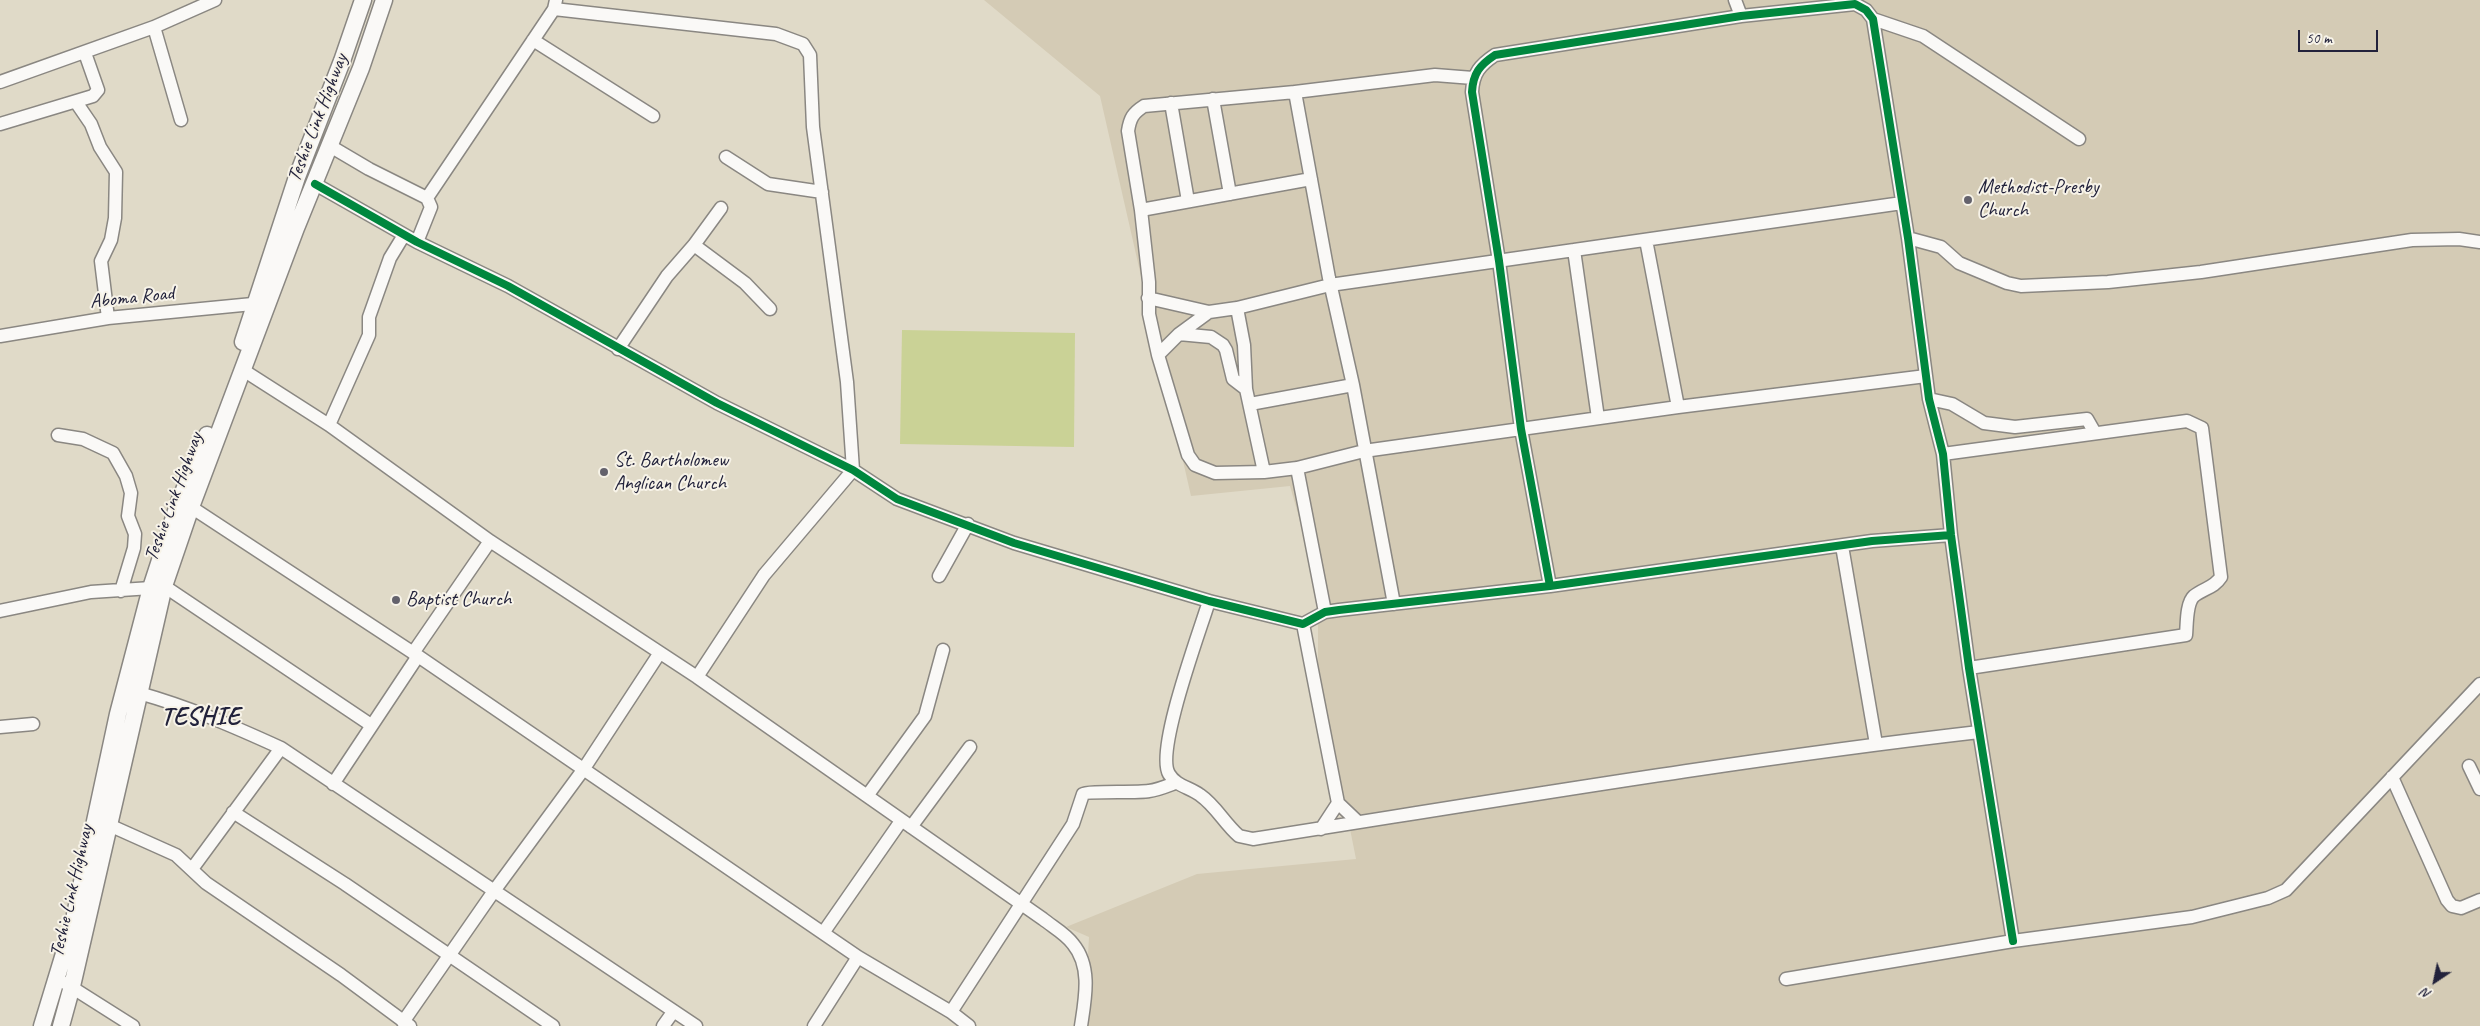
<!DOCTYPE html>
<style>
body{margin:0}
#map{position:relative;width:2480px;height:1026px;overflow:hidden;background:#e0dac8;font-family:Caveat,sans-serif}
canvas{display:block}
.north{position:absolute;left:2410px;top:956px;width:50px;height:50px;-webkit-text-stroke:4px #f7f3e8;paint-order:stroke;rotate:214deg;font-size:14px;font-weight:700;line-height:20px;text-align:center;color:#22223b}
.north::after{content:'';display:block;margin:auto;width:18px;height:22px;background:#22223b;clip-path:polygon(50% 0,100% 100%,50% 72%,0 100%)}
.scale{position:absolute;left:2298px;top:30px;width:80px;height:22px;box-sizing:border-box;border:2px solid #22223b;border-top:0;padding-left:6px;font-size:15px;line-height:18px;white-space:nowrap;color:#22223b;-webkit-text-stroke:4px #f7f3e8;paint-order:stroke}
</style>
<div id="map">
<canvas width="2480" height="1026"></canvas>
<div class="north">N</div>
<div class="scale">50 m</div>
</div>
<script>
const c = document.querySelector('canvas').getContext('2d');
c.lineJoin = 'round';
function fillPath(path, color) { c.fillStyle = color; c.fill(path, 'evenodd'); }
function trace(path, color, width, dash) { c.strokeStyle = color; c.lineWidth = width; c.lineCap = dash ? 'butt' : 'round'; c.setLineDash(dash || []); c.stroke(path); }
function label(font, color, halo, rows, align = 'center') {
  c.font = font + ' Caveat,sans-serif'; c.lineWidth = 4; c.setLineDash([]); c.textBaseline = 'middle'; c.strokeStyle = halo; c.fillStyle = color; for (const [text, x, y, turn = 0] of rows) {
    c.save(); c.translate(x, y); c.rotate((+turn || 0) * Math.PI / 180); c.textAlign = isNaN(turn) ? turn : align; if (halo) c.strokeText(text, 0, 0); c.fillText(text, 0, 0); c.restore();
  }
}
fillPath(new Path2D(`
 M984,0H2480V1026H1084L1089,937L1066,927L1197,874L1356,859L1318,669V584L1290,486L1191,496L1100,96Z`), '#d4cbb5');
fillPath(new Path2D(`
 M902,330L1075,333L1074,447L900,444Z`), '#cad296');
const minor = new Path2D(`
 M1735,0L1741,16
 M554,9L776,34L803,44L810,55L813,127L847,382L853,470L764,575L697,677
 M1873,19L1923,36L2079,139
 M154,27L181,120
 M533,40L653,116
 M1473,78L1435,75L1295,92L1144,106C1133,113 1130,118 1128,131L1141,210L1149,282V314L1158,355L1188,455L1195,465L1215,473L1264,472L1297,468L1364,451L1678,407L1926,376
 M0,82L154,27L215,0
 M1295,92L1329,278L1353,385L1394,604
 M1213,99L1230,194
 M76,102L91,124L100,147L116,172L115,218L111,240L101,261L108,318
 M1171,103L1188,201
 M0,124L93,96L98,90L85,53
 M330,146L369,169L427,198L431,207L417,242
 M726,157L768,184L822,192
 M315,184L417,242L508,286L717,403L853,470L897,499L1014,543L1209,601L1303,624L1325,612L1339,610L1550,586L1872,541L1951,535
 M427,198L554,9L556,0
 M1141,210L1311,179
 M1908,238L1941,247L1959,263L2007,283L2021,286L2108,282L2201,272L2412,240L2459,239L2480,242
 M1646,240L1678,407
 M694,245L745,283L770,309
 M1574,250L1598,418
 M1148,298L1209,312
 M1237,308L1244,345L1246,389L1264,472
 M1179,334L1211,337L1223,345L1226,350L1233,379L1246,389
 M0,336L108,318L263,303
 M618,349L667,276L694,245L721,208
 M1158,355L1179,334L1209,312L1237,308L1330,285L1902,203
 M243,370L329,425L490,541L697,677L1043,919C1053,927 1066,934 1073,944C1092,967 1085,999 1081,1026
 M1929,399L1952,404L1984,423L2015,427L2087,419L2095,433
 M1250,404L1353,385
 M329,425L369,335V317L390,258L404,235
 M58,435L83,439L113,453L126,476L131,493L128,516L135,534L134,548L121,591
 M1943,454L2187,421L2202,428L2221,577C2214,588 2204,588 2194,596C2186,603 2187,625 2186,635L1969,668
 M1297,468L1325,612
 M191,507L418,656L858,957L951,1012L969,1026
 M1842,546L1876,744
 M939,576L968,524
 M164,586L371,725
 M1550,586L1521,429L1499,261L1472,92C1473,73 1480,65 1495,55L1741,16L1855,4L1866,10L1873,19L1908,238L1929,399L1943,454L1951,535L1969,668L2013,941
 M1209,601C1200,631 1155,751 1169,774C1176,786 1189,787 1200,795C1216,806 1224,823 1239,836L1253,839C1495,801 1736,760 1979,732
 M0,611L91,592L151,588
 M1303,624L1338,803L1358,822
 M413,653L490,541
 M139,693C189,707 235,727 281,748L696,1026
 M0,727L33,724
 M2469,766L2480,789
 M2392,777L2447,900L2452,906L2461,908L2480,900
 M333,784L418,656
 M867,796L925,716L943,650
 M233,812L345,884L553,1026
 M109,825L176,855L206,883L341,975L410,1026
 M911,827L970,747
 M1321,829L1338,803
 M192,869L281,748
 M823,933L901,821
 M1786,979L2013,941L2192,917L2268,898L2286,890L2480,684
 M65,983L133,1026
 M951,1012L1073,824L1083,794C1087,791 1137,793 1149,791C1158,790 1167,786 1175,783
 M403,1022L494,891L583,770L659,654
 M663,1026L673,1012
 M814,1026L858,957`);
const major = new Path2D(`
 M243,342L297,177L342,61L363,0
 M42,1026L73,924L118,714L151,588L179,502L207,435
 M61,1026L72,986L164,586L191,507L296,228L361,68L384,0`);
trace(minor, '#8a8782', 15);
trace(major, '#8a8782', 19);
trace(minor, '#faf9f7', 12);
trace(major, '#faf9f7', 16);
trace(new Path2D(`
 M315,184L417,242L508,286L717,403L853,470L897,499L1014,543L1209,601L1303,624L1325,612L1339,610L1550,586L1872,541L1951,535
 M1550,586L1521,429L1499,261L1472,92C1473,73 1480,65 1495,55L1741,16L1855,4L1866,10L1873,19L1908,238L1929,399L1943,454L1951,535L1969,668L2013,941`), '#00873e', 8);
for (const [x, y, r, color] of [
 [1968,200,5,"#64626c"],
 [604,472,5,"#64626c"],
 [396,600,5,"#64626c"]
]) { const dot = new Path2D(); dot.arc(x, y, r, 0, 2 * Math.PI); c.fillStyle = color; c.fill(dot); trace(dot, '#f7f3e8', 2); }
label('20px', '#22223b', '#f7f3e8', [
 ["Teshie Link Highway",318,118,-69],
 ["Aboma Road",132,298,-6],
 ["Teshie Link Highway",174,497,-70],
 ["Teshie Link Highway",72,891,-77]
]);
label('20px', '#22223b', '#f7f3e8', [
 ["Methodist-Presby",1978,188],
 ["Church",1978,211],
 ["St. Bartholomew",614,461],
 ["Anglican Church",614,484],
 ["Baptist Church",406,600]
], 'left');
c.letterSpacing = '1px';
label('bold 25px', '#22223b', '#f7f3e8', [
 ["TESHIE",201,717]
]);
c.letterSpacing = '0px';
</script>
